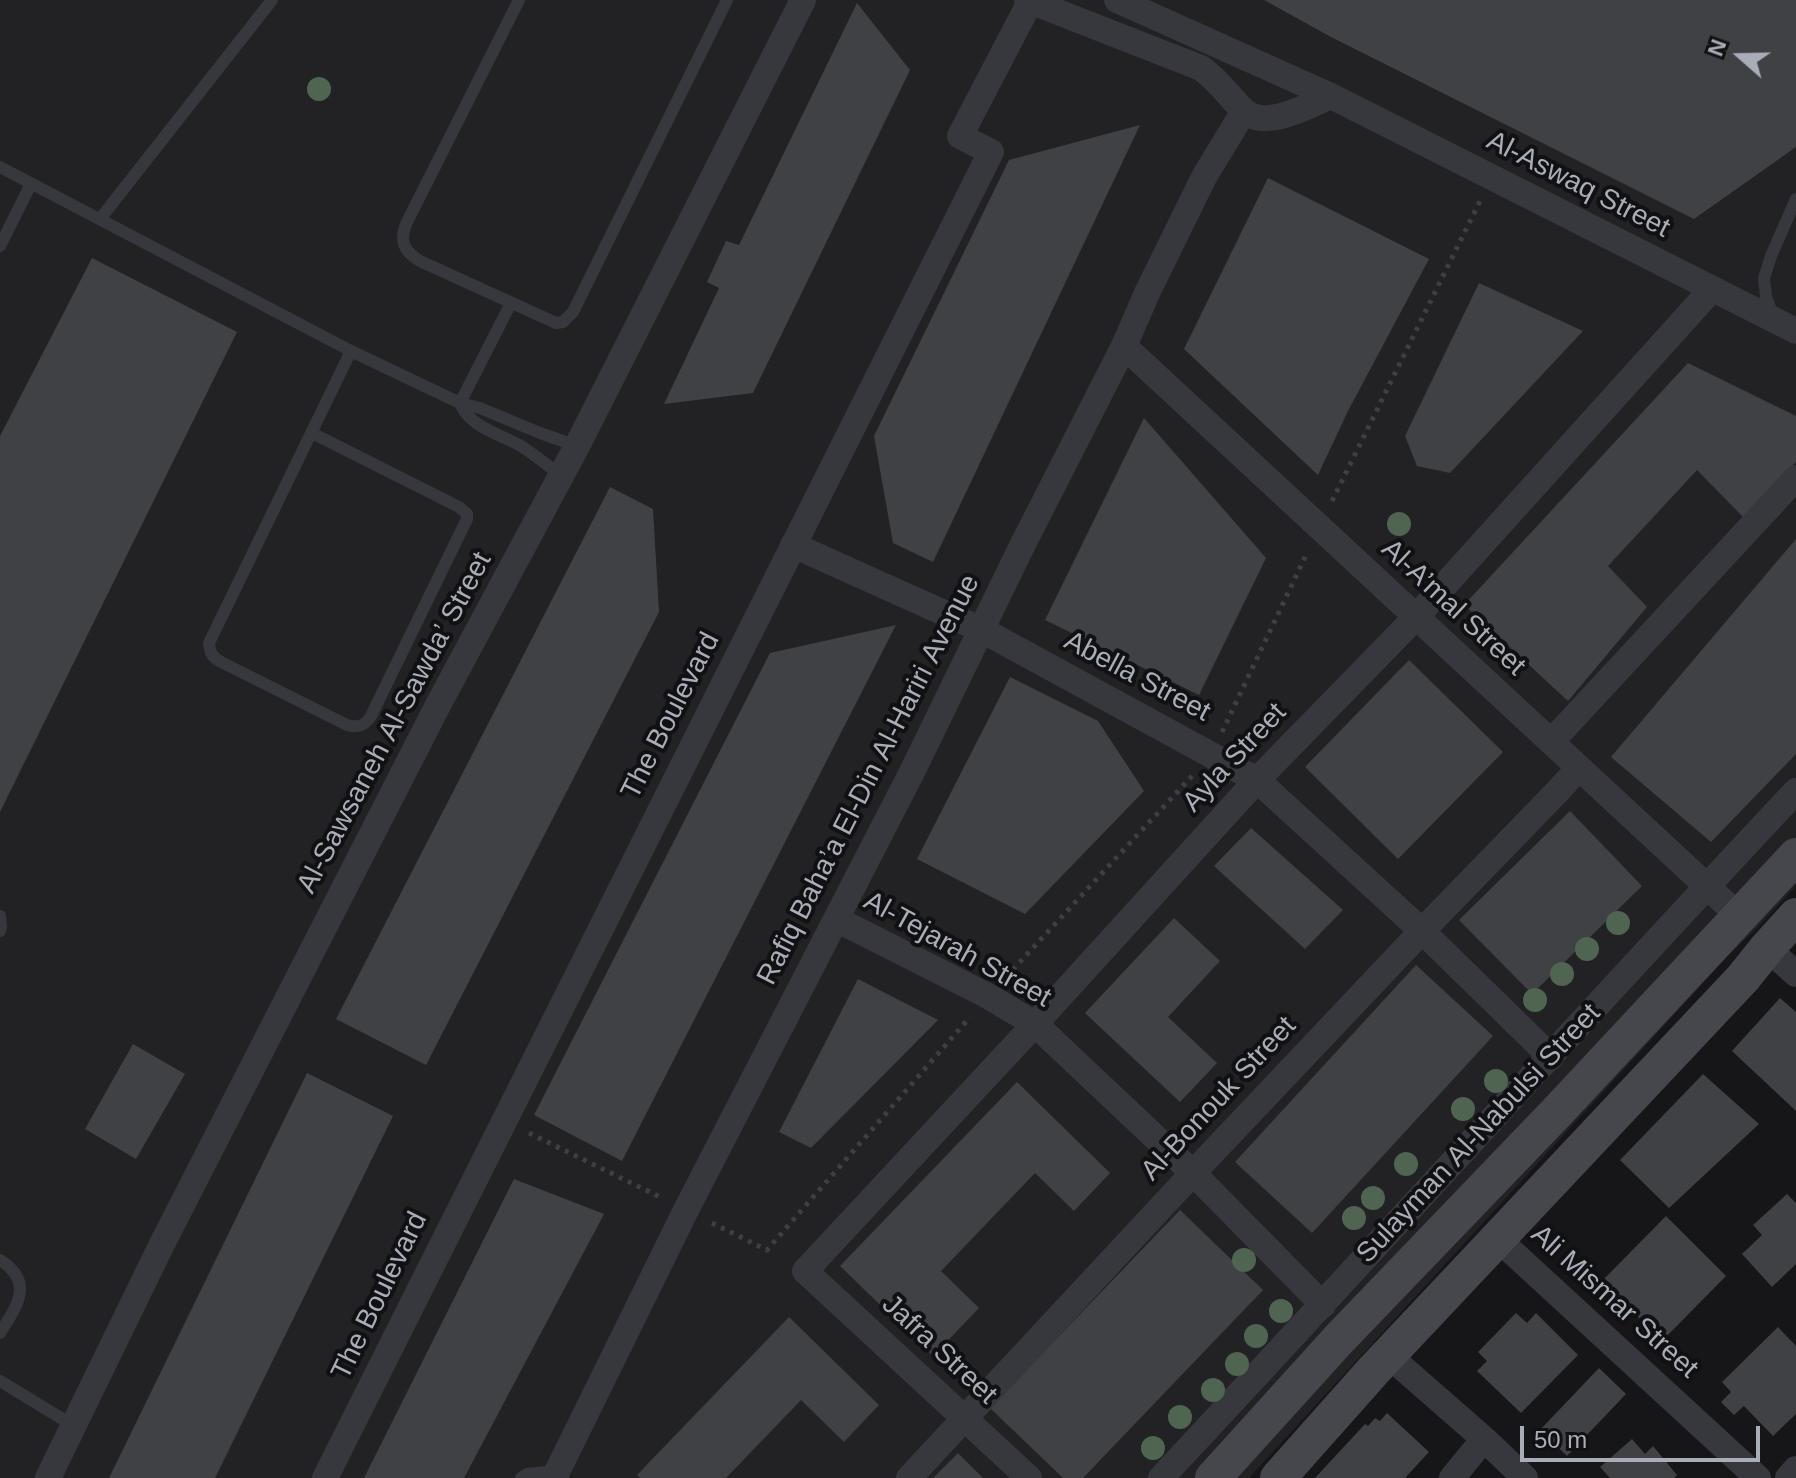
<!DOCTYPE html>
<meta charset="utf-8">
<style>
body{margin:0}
#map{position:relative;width:1796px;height:1478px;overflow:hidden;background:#161618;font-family:Arial,sans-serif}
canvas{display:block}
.north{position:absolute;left:1700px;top:16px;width:80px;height:80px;-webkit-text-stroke:6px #111113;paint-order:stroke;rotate:290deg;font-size:22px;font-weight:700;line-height:32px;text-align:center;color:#a8adb8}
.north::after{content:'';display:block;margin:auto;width:28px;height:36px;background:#a8adb8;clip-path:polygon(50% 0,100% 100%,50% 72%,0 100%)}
.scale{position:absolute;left:1520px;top:1426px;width:240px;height:36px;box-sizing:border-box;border:4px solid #a8adb8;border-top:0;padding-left:10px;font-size:24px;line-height:28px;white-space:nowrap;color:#a8adb8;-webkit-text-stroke:6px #111113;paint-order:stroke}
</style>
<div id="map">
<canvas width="1796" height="1478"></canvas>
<div class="north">N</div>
<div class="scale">50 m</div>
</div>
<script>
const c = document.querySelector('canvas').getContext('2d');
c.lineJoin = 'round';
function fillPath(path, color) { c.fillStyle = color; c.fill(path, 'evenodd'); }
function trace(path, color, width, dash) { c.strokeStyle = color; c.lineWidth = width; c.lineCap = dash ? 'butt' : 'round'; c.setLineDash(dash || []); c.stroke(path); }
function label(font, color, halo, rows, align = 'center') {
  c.font = font + ' Arial,sans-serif'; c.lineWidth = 8; c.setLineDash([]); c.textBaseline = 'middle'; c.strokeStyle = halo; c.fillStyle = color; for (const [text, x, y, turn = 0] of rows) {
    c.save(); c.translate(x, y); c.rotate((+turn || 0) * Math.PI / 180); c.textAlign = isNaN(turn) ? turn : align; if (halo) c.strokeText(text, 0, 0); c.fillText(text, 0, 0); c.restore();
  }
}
fillPath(new Path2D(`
 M0,0H1796V886L1755,930L1728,956L1249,1478H0Z`), '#222225');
fillPath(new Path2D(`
 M1264,0H1796V147L1694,219L1331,37Z
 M857,3L910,70L753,393L664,404L719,288L707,282L726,241L739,245Z
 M1140,125L933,562L893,543L874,436L1009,160Z
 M1268,178L1429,259L1348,411L1318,475L1184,349Z
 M92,258L237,332L0,812V436Z
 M1479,283L1583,331L1450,473L1417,466L1405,436Z
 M1688,363L1796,416V462L1744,518L1697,470L1608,566L1647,607L1568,701L1464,605Z
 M1144,418L1266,558L1199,695L1045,620Z
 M610,487L653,509L659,612L426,1065L336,1019Z
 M1796,539V754L1711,842L1611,757Z
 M896,625L622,1161L534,1115L770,653Z
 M1409,660L1503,752L1398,859L1305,767Z
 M1010,677L1098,721L1144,791L1025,914L917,859Z
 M1570,811L1642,886L1532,994L1459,920Z
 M1251,828L1343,910L1305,949L1214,866Z
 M1174,918L1220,961L1168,1017L1217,1063L1180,1102L1085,1013Z
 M1416,965L1493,1036L1312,1233L1235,1162Z
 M858,979L938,1020L811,1148L779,1132Z
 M1780,998L1796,1012V1111L1732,1051Z
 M133,1044L185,1074L136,1159L85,1129Z
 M307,1073L393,1116L215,1478H109Z
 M1703,1074L1759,1124L1669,1208L1620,1160Z
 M1017,1082L1110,1173L1074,1211L1035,1173L941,1271L979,1308L933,1356L840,1266Z
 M514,1179L604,1214L464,1478H364Z
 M1787,1194L1796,1203V1264L1772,1287L1742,1254L1762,1235L1753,1225Z
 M1180,1210L1263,1290L1083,1478H1063L990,1408Z
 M1666,1216L1726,1276L1662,1341L1602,1281Z
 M1516,1313L1527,1323L1536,1313L1578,1355L1521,1413L1477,1371L1487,1361L1478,1352Z
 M789,1317L879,1405L844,1442L801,1400L726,1478H640L637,1475Z
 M1778,1327L1796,1346V1414L1773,1436L1744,1406L1734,1415L1721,1402L1731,1392L1722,1382Z
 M1599,1368L1626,1394L1567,1456L1540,1430Z
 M1387,1413L1429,1452L1405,1478H1315L1365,1424L1368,1426L1375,1418L1380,1421Z
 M1632,1439L1645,1454L1653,1446L1677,1475L1674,1478H1610L1600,1467Z
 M958,1453L983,1478H933Z`), '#404145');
trace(new Path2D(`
 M1332,501L1480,201
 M1222,732L1307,553
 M1006,977L1192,776
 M529,1133L660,1197
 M712,1223L767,1250L970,1017`), '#3d3f44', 5, [4, 6]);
trace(new Path2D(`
 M519,0L407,222C399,240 403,251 420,261L556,323L563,322L573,312L727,0
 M0,167L351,351L460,403L480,408L540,433L577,446
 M100,219L272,0
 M0,246L31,184
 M1773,316L1766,296L1764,278L1771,256L1796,199
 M460,403C469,427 500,434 521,446C535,455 548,466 562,476
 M460,403L511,303
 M312,433L459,507L467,514V519L371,716C365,726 358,728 347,725L221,662C212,657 210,653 209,643L351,351
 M0,916L1,926L0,931
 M0,1260C35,1282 17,1306 0,1333
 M0,1381L74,1426
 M521,1478L527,1474L556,1471`), '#37383d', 12);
trace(new Path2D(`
 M1027,0L1201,68C1219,81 1227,94 1242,109C1263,132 1307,106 1331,96
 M1117,0L1331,96L1796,331
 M1124,346L1739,916
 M793,545L982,630L1257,780L1422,931L1551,1057
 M1551,742L1796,478
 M836,919L988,996L1035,1024L1193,1173L1323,1305
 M1767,948L1796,974
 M1497,1238L1758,1478
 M1388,1355L1484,1439L1525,1478
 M48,1478L162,1244L437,707L577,446L803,0
 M325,1478L991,152L960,136L1031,0
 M554,1478L686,1210L912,772L1022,546L1124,346L1147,293L1204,177L1244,111
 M909,1478L1193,1173L1422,931L1557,792L1579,768
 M1029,1478L805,1271L1035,1024L1257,780L1416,617L1712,289
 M1161,1478C1374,1250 1583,1018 1796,791
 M1452,1478L1484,1439
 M1788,1478L1796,1469`), '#37383d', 26);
trace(new Path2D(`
 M1213,1478L1339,1339L1557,1112L1796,856
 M1278,1478L1373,1371L1743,978L1767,948L1796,916`), '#45474d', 36);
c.fillStyle = '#506452';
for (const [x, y] of [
 [319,89],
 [1399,524],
 [1618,923],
 [1587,949],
 [1562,974],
 [1535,1000],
 [1496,1081],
 [1463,1109],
 [1406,1164],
 [1373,1198],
 [1354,1218],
 [1244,1260],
 [1281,1311],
 [1256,1336],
 [1237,1364],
 [1213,1390],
 [1180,1417],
 [1153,1448]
]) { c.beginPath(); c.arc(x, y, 12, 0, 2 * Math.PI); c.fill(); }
label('28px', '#a8adb8', '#111113', [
 ["Al-Aswaq Street",1578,185,27],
 ["Al-A’mal Street",1453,608,43],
 ["Abella Street",1137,677,28],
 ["The Boulevard",671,716,-63],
 ["Al-Sawsaneh Al-Sawda’ Street",395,723,-62],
 ["Ayla Street",1235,758,-47],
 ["Rafiq Baha’a El-Din Al-Hariri Avenue",869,780,-63],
 ["Al-Tejarah Street",957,950,29],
 ["Al-Bonouk Street",1219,1099,-47],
 ["Sulayman Al-Nabulsi Street",1479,1134,-47],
 ["The Boulevard",380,1296,-64],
 ["Ali Mismar Street",1614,1302,42],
 ["Jafra Street",939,1350,43]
]);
</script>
